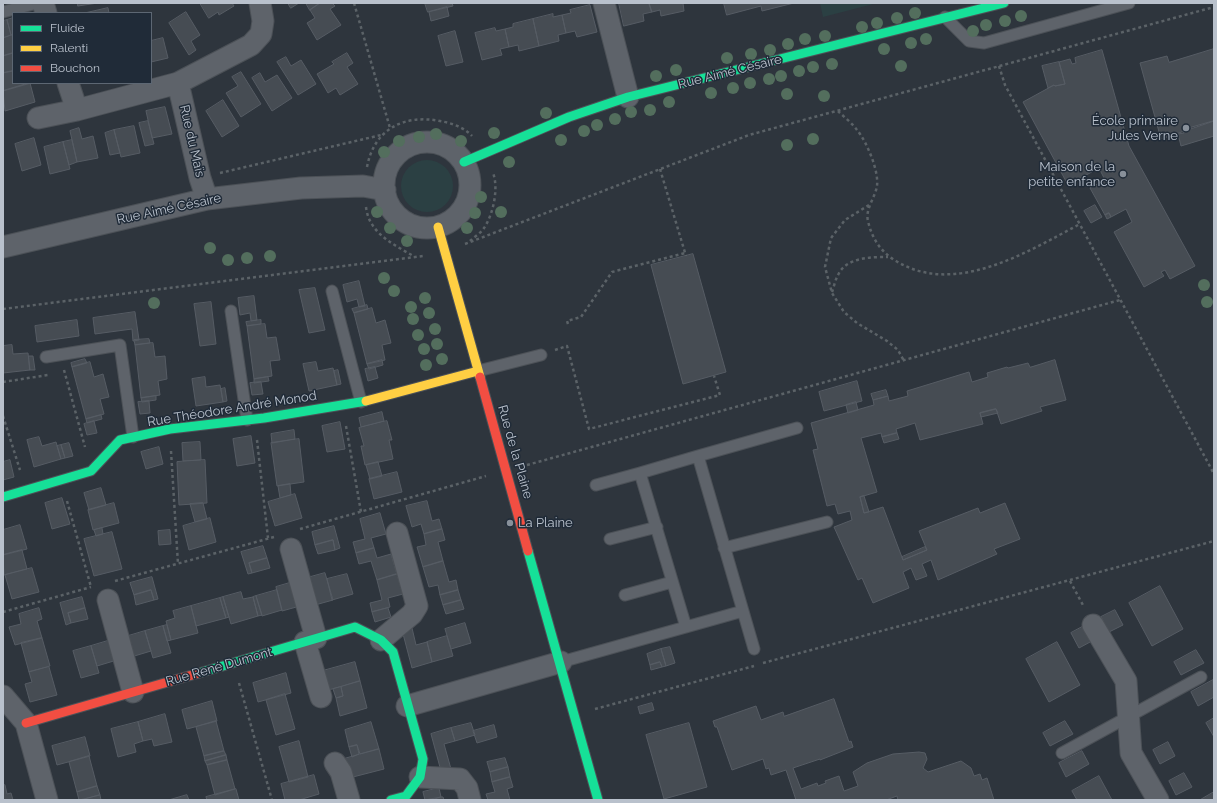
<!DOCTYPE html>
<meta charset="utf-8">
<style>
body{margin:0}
#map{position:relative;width:1217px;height:803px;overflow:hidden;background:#2e353d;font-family:Raleway,sans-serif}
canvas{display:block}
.frame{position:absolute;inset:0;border:4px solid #b9c1cc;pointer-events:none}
.legend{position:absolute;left:12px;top:12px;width:140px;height:72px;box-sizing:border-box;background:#202b38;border:1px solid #5d6773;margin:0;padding:5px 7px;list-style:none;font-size:12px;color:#b9c1cc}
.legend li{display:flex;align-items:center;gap:8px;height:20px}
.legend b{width:20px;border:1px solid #5d6773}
</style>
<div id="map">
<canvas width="1217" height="803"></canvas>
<div class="frame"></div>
<ul class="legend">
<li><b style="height:5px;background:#16e098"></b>Fluide</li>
<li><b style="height:5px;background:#ffcf43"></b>Ralenti</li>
<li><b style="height:5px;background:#f24e42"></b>Bouchon</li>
</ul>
</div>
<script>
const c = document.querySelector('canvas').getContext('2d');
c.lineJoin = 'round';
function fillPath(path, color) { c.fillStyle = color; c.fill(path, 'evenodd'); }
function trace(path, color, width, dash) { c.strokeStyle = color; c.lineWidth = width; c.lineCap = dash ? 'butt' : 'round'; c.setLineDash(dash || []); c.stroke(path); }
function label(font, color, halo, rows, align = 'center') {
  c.font = font + ' Raleway,sans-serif'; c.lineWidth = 3; c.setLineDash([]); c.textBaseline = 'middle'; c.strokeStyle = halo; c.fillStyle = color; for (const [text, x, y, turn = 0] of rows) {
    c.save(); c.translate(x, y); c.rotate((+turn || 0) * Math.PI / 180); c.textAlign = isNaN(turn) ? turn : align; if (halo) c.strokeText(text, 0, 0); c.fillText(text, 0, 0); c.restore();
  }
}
fillPath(new Path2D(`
 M820,3H877L823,17Z
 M401 186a26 26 0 1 1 52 0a26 26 0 1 1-52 0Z`), '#2b4043');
const building = new Path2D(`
 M78,3H98L78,6Z
 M200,3H232L234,6L219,15L218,12L209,18Z
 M288,3H299L291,8Z
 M306,3H320L310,10Z
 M320,3H332L335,6L330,9L341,25L317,40L307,23L315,18L310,10Z
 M425,3H452L453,6L428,12Z
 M619,3H649L652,12L643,14L644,21L624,26Z
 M649,3H683L684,11L661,16L660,10L652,12Z
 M724,3H794L762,11L761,6L727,15Z
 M590,5L597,32L577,37L575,31L566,33L562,15L571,13L570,10Z
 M447,7L449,16L431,21L429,12Z
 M108,8L109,13H85Z
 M186,12L200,35L191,41L196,50L189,55L169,23Z
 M553,14V17L562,15L566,33L558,35L559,41L539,46L533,19Z
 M13,18V35H11L7,20Z
 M533,19L539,46L519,51L518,45L509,47L505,29L513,27V24Z
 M7,20L11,35L3,38V21Z
 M495,28L496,31L505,29L509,47L500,49L502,55L482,60L475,33Z
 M455,31L463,62L446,66L438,36Z
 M13,35V53L3,56V38Z
 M163,38L168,58L151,62V41Z
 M1214,49V121L1161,139L1140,63L1167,56L1169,62Z
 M1102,50L1129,146L1195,266L1170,279L1165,270L1161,272L1164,276L1144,287L1114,232L1132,222L1126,209L1111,217L1109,213L1105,215L1090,188L1105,180L1099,168L1068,185L1023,102L1054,85L1055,86L1065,84L1059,62L1070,59L1072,64L1076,63L1075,58Z
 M13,53V71L3,73V56Z
 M347,53L353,63L347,67L358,84L340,95L336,88L328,93L317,74L334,64L332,62Z
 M286,57L291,66L301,60L316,84L298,95L277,62Z
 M1059,62L1065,84L1055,86L1054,85L1048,88L1042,66Z
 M13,71V83H31L3,91V73Z
 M241,72L261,104L241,117L226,93L238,86L232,77Z
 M260,73L265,82L277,75L292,98L272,111L252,78Z
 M30,83L35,102L5,111L3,91Z
 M223,100L239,126L222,137L206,111Z
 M165,107L172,134L152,138L146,111Z
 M148,121L154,144L145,146L139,123Z
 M1214,121V136L1181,146L1178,134L1184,133L1183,130Z
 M134,126L140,153L121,157L114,130Z
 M79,128L82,139L93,136L98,158L77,162L70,131Z
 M114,130L120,153L110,155L105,133Z
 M34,138L41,165L22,171L15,144Z
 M72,140L77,162L69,165L63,142Z
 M63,142L70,169L50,174L44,147Z
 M1095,205L1102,217L1091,223L1084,211Z
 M1109,213L1111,217L1107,219L1105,215Z
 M693,254L726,372L683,384L651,265Z
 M359,281L365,306L359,307L357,299L347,302L343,285Z
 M315,288L325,330L309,333L299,290Z
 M254,296L257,320L251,321L250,313L240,315L238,298Z
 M211,302L216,344L200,346L194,304Z
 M367,305L368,309L354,313L352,309Z
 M372,308L376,323L385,320L391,343L382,345L385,360L367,364L354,313Z
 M135,312L139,340L133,341L132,329L95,334L93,318Z
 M77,320L79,336L37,342L35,326Z
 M261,320V324L247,326L246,322Z
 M265,324L267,338L276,337L280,360L270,361L272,376L254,379L247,326Z
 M149,339L150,343L135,345L134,340Z
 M153,343L155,357L165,356L167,379L158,381L160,395L141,398L135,345Z
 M12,345L13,354L28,353L30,370L3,373V346Z
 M29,356H33L35,370H30Z
 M85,359L87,363L72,367L71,363Z
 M382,360L383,365L369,369L367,364Z
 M1055,360L1066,400L1040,407L1042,411L1001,424L996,409L980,413L983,424L920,440L915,423L896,429L897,433L882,437L881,433L861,438L877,492L860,497L864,513L883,507L903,560L927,550L919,531L978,508L980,513L1005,503L1020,539L994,549L997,554L938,580L931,560L922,564L927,576L916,580L911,568L903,572L909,588L873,603L862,578L858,580L834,527L852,520L850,511L838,514L835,504L827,506L813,450L818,449L811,423L874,405L873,400L888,396L889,401L908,396L907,391L969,372L972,382L988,377L987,373L1007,367L1008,368L1028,363L1030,367Z
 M90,362L94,377L103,374L109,397L100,399L104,414L86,419L72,367Z
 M316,362L318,371L333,368L337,385L309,391L303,364Z
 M375,367L378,378L368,381L365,369Z
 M338,370L341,384L337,385L334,371Z
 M205,377L206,387L220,385L223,402L196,406L192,379Z
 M268,377L269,381L254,383V379Z
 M857,381L862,401L824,411L819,392Z
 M261,382L263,394L252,395L250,383Z
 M225,388L227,401L223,402L221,389Z
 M886,390L888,396L873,400L871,394Z
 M156,396V400L142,402L141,398Z
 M149,401L150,413L140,414L138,402Z
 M856,402L858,410L848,413L846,405Z
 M996,409L998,413L981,417L980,413Z
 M382,412L384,421L361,427L359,418Z
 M101,415L102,419L87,423L86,419Z
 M94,421L97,433L87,435L84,424Z
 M387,421L392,440H389L393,459L365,465L361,446H364L359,428Z
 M340,422L345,449L327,452L322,426Z
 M294,430L295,439L272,443L271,434Z
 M897,433L899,439L884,443L882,437Z
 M251,436L255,463L237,466L233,439Z
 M39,437L42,446L56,442L61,459L34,467L27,440Z
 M299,439L304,482L277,486L271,443Z
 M200,442L201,460L183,461L182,443Z
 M69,443L73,456L65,458L61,445Z
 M61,445L65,458L61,459L57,446Z
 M159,447L163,464L146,469L141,452Z
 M10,460L14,477L3,480V462Z
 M205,460L207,503L179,505L177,462Z
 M378,462L382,476L370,479L366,465Z
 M397,472L402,492L374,499L369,479Z
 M290,484L291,495L280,498L278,486Z
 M101,488L106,505L89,510L84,493Z
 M295,494L302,518L275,526L268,502Z
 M864,496L869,512L864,513L860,497Z
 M62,498L70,524L52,529L45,503Z
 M427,501L432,521L439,519L442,529L424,534L421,524L412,527L406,506Z
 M114,503L119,523L93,530L88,510Z
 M203,503L207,519L195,522L190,504Z
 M380,513L386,534L371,538L374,548L356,553L353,542L365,539L360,519Z
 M210,518L216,542L189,550L183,526Z
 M20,525L27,549L3,555V530Z
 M334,526L340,548L335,550L333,540L315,545L312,532Z
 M102,528L103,534L96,536L94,530Z
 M442,529L445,540L438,542L443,561L423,567L417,547L426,545L424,534Z
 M170,530L171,544L159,545L158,531Z
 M112,532L122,569L94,576L84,539Z
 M333,540L335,550L318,554L315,545Z
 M263,546L267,558L249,563L252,573L248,574L241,552Z
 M925,547L927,550L903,560L902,557Z
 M374,548L377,558L391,554L397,574L377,580L371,561L359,564L356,553Z
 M22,550L27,569L4,575L3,555Z
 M267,558L270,568L252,573L249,563Z
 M443,561L449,582L456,580L458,590L440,595L438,585L429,587L423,567Z
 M32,568L39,592L12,599L5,575Z
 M325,573L333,600L315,605L307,578Z
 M347,574L353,594L332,600L327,579Z
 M397,574L403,594L388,598L390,607L372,612L370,603L382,600L377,580Z
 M152,577L158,599L154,600L151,590L134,595L130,583Z
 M293,582L300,606L282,611L276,587Z
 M1160,586L1183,629L1152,646L1129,603Z
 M151,590L154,600L136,605L134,595Z
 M277,590L282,610L262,616L256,596Z
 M458,590L461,600L443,605L440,595Z
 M241,592L243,599L253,597L258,616L231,624L223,597Z
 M256,596L262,615L258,616L253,597Z
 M82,597L85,608L68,613L71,623L66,625L60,603Z
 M223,597L229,617L226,618L220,598Z
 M220,598L226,618L196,626L191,606Z
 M461,600L464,609L446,614L443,605Z
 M191,606L198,633L171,640L166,621L175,618L173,611Z
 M39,608L42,619L37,621L42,638L15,645L9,627L21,624L19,614Z
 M85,608L88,619L71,623L68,613Z
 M388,608L391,617L375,622L372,612Z
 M1115,610L1123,625L1109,632L1101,617Z
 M465,623L471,643L451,649L445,629Z
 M167,625L171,640L167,641L163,626Z
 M163,626L171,653L153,658L145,631Z
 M1084,626L1092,641L1079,648L1071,633Z
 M412,628L416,645L427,642L432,662L412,668L402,630Z
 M145,631L151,651L131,657L125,637Z
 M447,636L453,656L432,662L427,642Z
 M42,638L50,666L29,672L21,643Z
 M111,640L117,660L97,666L91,646Z
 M1057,642L1080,685L1049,702L1026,659Z
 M91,646L99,673L81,678L73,651Z
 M670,647L675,663L666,666L661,649Z
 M661,649L666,666L662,667L660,662L650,665L647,654Z
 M1196,650L1204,663L1181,675L1174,662Z
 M355,662L360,681L325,691L319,672Z
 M660,662L662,667L651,670L650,665Z
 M49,667L57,695L30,702L25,684L32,682L29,672Z
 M286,673L291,693L258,702L253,683Z
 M1213,680L1214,697L1198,706L1191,692Z
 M360,681L367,708L340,716L336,698L343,696L341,687Z
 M341,687L343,696L336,698L333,689Z
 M285,694L295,729L276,735L266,700Z
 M834,699L849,742L851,741L853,747L820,760V759L793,768L801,789L817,783L818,786L826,783L825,781L839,776L844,791L858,786L853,772L867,763L893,754L919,752L925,753L927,759L923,768L928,772L961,761L971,768L974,776L980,774L982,780L987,778L994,800H898L897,796L886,800H796L786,770L771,775L769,768L766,769L763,759L732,770L717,727H715L713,721L756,706L761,720L783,712L784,716Z
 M212,701L217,721L187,729L182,710Z
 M652,703L654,710L640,714L638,707Z
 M165,714L172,742L154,746L152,739L143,741L138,722Z
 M1214,718V737L1206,723Z
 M216,721L224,751L204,756L196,727Z
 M1065,721L1073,734L1050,746L1043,733Z
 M138,722L143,741L134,744L136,752L118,757L111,729Z
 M371,722L379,749L360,754L357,745L349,747L345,730Z
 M471,723L475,735L455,741L451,728Z
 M689,723L707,787L664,799L646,735Z
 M494,725L497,737L477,743L473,731Z
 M451,728L455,741L444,744L451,769L441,771L431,734Z
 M85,737L90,756L57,765L52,746Z
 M299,741L308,777L289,782L279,747Z
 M1168,742L1175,756L1160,764L1153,750Z
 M357,745L359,754L352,757L349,747Z
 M379,749L384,769L349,778L344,759Z
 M224,751L226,755L205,761L204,756Z
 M1082,751L1089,764L1066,777L1059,763Z
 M226,755L227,760L207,765L205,761Z
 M89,756L97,786L77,792L69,762Z
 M505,758L508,767L490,772L487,762Z
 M227,760L235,789L215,795L207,765Z
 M508,767L510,777L492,782L490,772Z
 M1184,773L1192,787L1176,795L1169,781Z
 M314,775L319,794L299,800H285L281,784Z
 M1099,776L1112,800H1077L1072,791Z
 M510,777L513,787L507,789L510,800H488L486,794L495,792L492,782Z
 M5,785L7,794L11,793L13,800H3V786Z
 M97,786L100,795L79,800L77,792Z
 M439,788L441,797L425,800L423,792Z
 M236,789L239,800H207L206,797Z
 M1214,792V800H1200Z
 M100,795L101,800H82Z
 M187,795L189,800H169Z
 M441,797H443L444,800H432Z`);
fillPath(building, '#464c53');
trace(building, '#565c64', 1);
const lane = new Path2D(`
 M3,12L37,3
 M945,17L969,41L984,43L1129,3
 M332,291L361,402
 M231,311L247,420
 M46,357L120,345L133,437
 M478,371L541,355
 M698,456L797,428
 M596,485L640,473
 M610,539L657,527
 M724,548L827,522
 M625,595L672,582
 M686,627L640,473L698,456L754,649
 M561,662L743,611
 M1062,753L1201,677`);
const street = new Path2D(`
 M43,3L46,13
 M604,3L628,97
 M68,83L77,110L178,83L251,45L261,34L263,21L260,3
 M178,83L200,178L207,199
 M38,118L77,110
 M384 185a43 43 0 1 1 86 0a43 43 0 1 1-86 0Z
 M3,247L207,199L301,188L363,186L385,190
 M291,549L316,638
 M108,600L133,692
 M1093,625L1126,681L1131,753L1158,800
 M381,640L412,614L417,606L397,533
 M305,642L321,697
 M3,696L26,723L47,800
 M407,706L561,662
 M335,763L341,772L349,800
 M420,777L460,779L467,788L470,800`);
const fast = new Path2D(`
 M464,162L569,117L628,97L1004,3
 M3,497L91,471L120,440L170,429L264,418L366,401
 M528,551L598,800
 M199,673L355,627L381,640L393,652L423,759L420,777L406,796L391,800`);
const slow = new Path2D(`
 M438,227L480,377
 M366,401L478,371`);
const jam = new Path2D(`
 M480,377L528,551
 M26,723L199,673`);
trace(lane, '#4c5157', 13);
trace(street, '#4c5157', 23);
trace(fast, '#4c5157', 11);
trace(slow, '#4c5157', 11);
trace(jam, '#4c5157', 11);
trace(new Path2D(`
 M354,3L390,128
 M999,66L1005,85L1214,474
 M838,111C844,117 852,123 857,130C867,142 879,171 877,186C875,198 865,209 868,221C872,239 881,252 896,261C955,297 1027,252 1080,224
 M367,167C374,129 404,114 440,121C451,123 464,127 472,136
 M660,169L686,256
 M220,173L381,135
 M869,205L845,220L831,238L825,267L832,293L844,312L857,323L887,341L898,350L904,361
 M366,207C369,234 395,245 415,257
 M470,241C474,237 481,233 484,228C493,215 499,188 493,173
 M465,244L749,135L1214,7
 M832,292C834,287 835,280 838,275C846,257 872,257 888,257
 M3,309L423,256
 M568,324L567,321L581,317L612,272L685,253
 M555,350L567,346L589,429L720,395L714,376
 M64,370L85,447
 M3,382L48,375
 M3,416L20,470
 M346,426L361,512
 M257,440L268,538
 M171,451L178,564
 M527,465L1120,300
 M67,501L91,587
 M300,529L486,476
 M115,581L274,537
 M1070,581L1084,607
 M3,612L91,587
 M763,663L1214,541
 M239,683L272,800
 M595,709L754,666`), '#5b6267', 2.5, [3, 3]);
trace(lane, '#5e636a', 11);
trace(street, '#5e636a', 21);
trace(fast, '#16e098', 9);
trace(slow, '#ffcf43', 9);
trace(jam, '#f24e42', 9);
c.fillStyle = '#536e5d';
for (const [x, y] of [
 [915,13],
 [1021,16],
 [897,18],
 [1005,21],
 [877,23],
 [986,25],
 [862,27],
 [973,31],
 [825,36],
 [805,39],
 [926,39],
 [911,43],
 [788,44],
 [884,49],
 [770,50],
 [751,54],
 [727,58],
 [832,64],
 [901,66],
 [813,67],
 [676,70],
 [799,71],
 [656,76],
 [781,76],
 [769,79],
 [750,83],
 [733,88],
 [711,93],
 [787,94],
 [824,96],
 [669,102],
 [650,110],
 [631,112],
 [546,113],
 [615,119],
 [597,125],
 [584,131],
 [494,133],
 [436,134],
 [419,137],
 [813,139],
 [561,140],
 [399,141],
 [461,141],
 [787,145],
 [384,152],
 [509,162],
 [481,197],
 [377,212],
 [501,212],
 [475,213],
 [390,228],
 [467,228],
 [407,241],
 [210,248],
 [270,256],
 [247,258],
 [228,260],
 [384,278],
 [1204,285],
 [394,291],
 [425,298],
 [1207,302],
 [154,303],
 [411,307],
 [429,313],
 [413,319],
 [435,329],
 [418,335],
 [437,344],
 [424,349],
 [442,359],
 [426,365]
]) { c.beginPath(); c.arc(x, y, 6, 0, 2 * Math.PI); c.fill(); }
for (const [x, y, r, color] of [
 [1186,128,4,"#88909a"],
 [1123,174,4,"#88909a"],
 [510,523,4,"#88909a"]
]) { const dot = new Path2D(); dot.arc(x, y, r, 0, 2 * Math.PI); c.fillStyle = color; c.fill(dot); trace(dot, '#202b38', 1.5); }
label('13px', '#b9c1cc', '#202b38', [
 ["Rue Aimé Césaire",730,72,-14],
 ["Rue du Maïs",192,141,77],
 ["Rue Aimé Césaire",169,209,-12],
 ["Rue Théodore André Monod",232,409,-9],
 ["Rue de la Plaine",515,452,74],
 ["Rue René Dumont",219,667,-16]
]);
label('13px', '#b9c1cc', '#202b38', [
 ["École primaire",1178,121],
 ["Jules Verne",1178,136],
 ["Maison de la",1115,167],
 ["petite enfance",1115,182],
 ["La Plaine",518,523,"left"]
], 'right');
</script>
